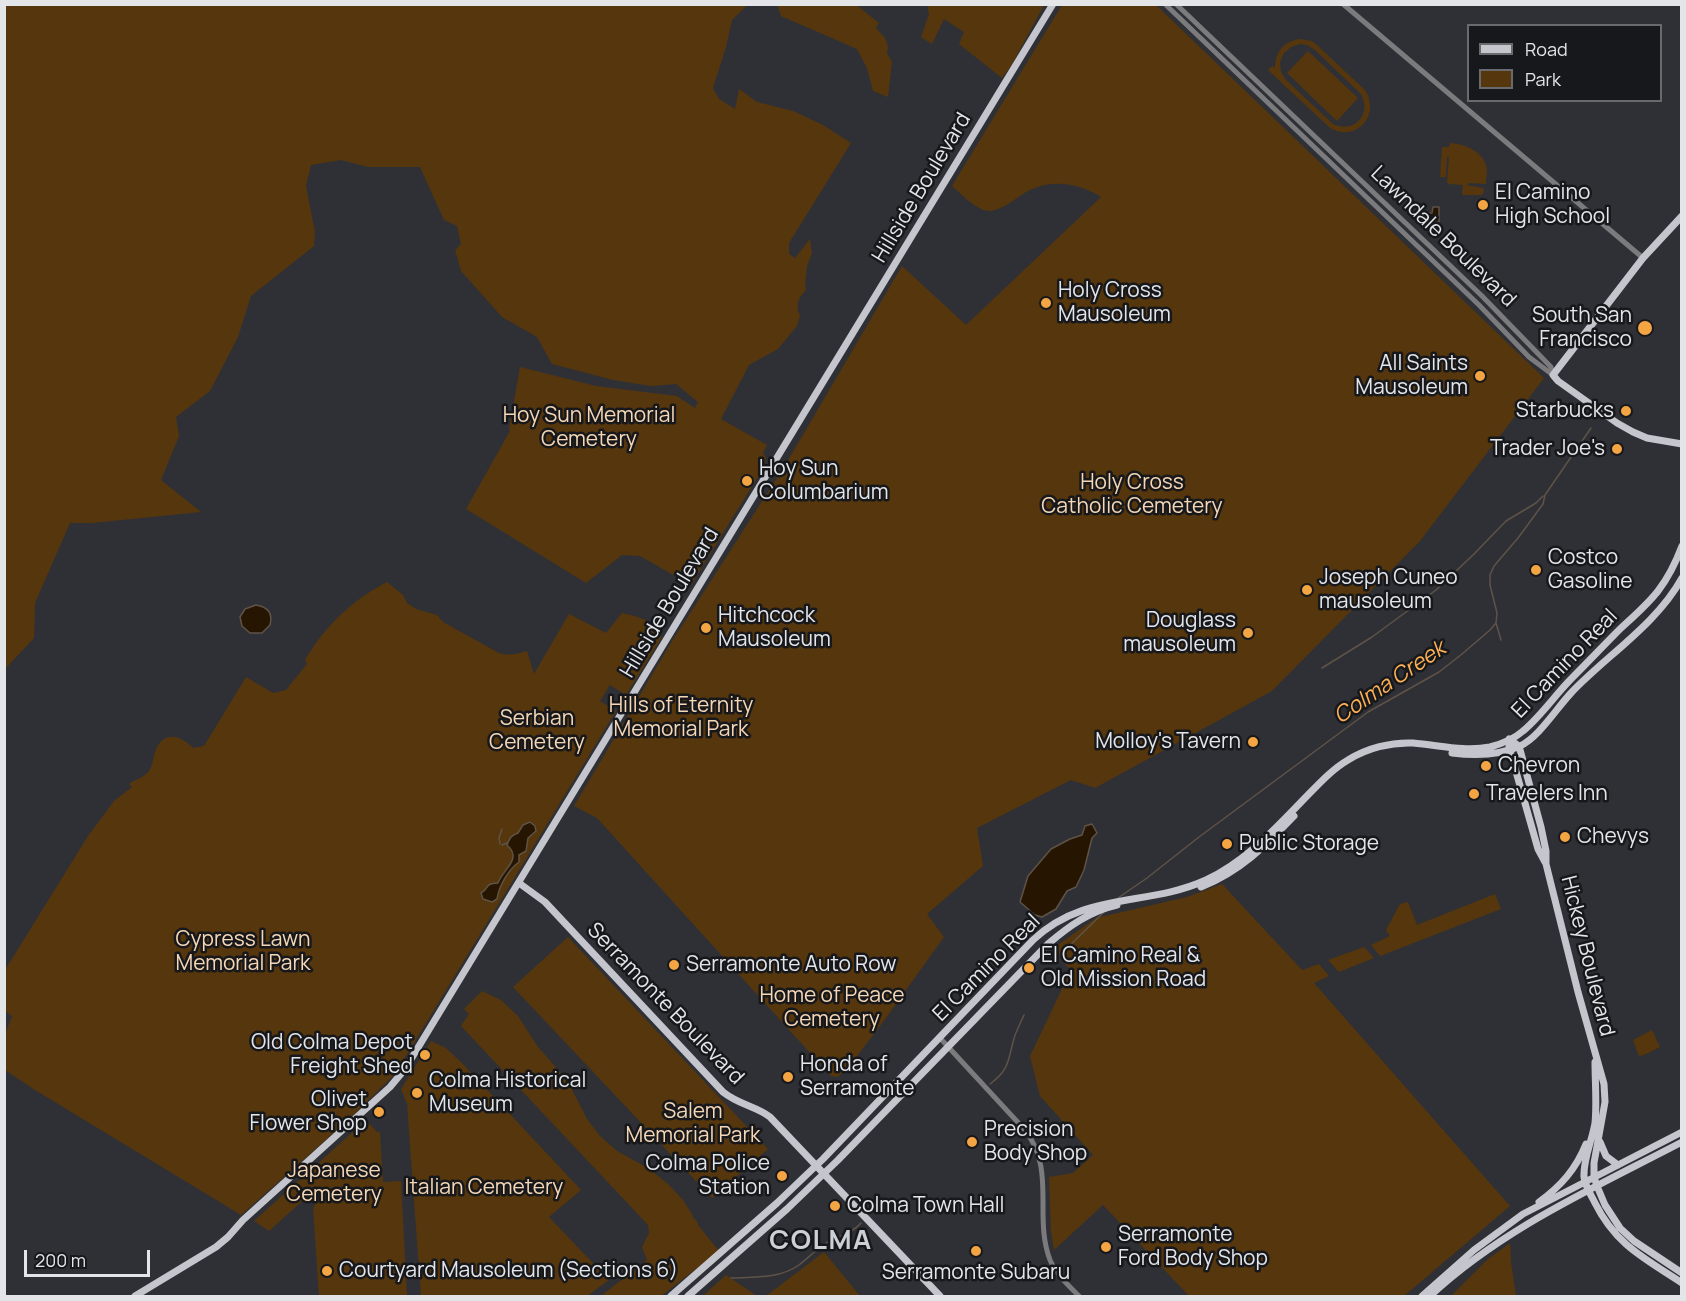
<!DOCTYPE html>
<style>
body{margin:0}
#map{position:relative;width:1686px;height:1301px;overflow:hidden;background:#2f3036;font-family:Manrope,sans-serif}
canvas{display:block}
.frame{position:absolute;inset:0;border:6px solid #e4e5e9;pointer-events:none}
.legend{position:absolute;left:1467px;top:24px;width:195px;height:78px;box-sizing:border-box;background:#17181b;border:2px solid #696a6d;margin:0;padding:8px 10px;list-style:none;font-size:18px;color:#e4e5e9}
.legend li{display:flex;align-items:center;gap:12px;height:30px}
.legend b{width:30px;border:2px solid #696a6d}
.scale{position:absolute;left:24px;top:1250px;width:126px;height:27px;box-sizing:border-box;border:3px solid #e4e5e9;border-top:0;padding-left:8px;font-size:18px;line-height:21px;white-space:nowrap;color:#e4e5e9;-webkit-text-stroke:4px #17181b;paint-order:stroke}
</style>
<div id="map">
<canvas width="1686" height="1301"></canvas>
<div class="frame"></div>
<ul class="legend">
<li><b style="height:8px;background:#c5c6cd"></b>Road</li>
<li><b style="height:16px;background:#56360c"></b>Park</li>
</ul>
<div class="scale">200 m</div>
</div>
<script>
const c = document.querySelector('canvas').getContext('2d');
c.lineJoin = 'round';
function fillPath(path, color) { c.fillStyle = color; c.fill(path, 'evenodd'); }
function trace(path, color, width, dash) { c.strokeStyle = color; c.lineWidth = width; c.lineCap = dash ? 'butt' : 'round'; c.setLineDash(dash || []); c.stroke(path); }
function label(font, color, halo, rows, align = 'center') {
  c.font = font + ' Manrope,sans-serif'; c.lineWidth = 5; c.setLineDash([]); c.textBaseline = 'middle'; c.strokeStyle = halo; c.fillStyle = color; for (const [text, x, y, turn = 0] of rows) {
    c.save(); c.translate(x, y); c.rotate((+turn || 0) * Math.PI / 180); c.textAlign = isNaN(turn) ? turn : align; if (halo) c.strokeText(text, 0, 0); c.fillText(text, 0, 0); c.restore();
  }
}
fillPath(new Path2D(`
 M5,4L747,5L732,20L726,47L713,88L719,99L735,109L739,89L757,102L793,111L823,125L851,143L789,243V254L795,258L810,239L812,253L807,266L805,284L806,290C798,298 795,305 800,316L797,326L778,349L749,365L721,419L767,445L763,453L766,458L762,470L691,585L640,556L622,555L586,583L466,509L510,431L509,429L520,367L596,386L677,396L695,408L698,402L676,384L651,386L613,380L552,364L537,337L502,317L461,271L455,250L461,244L457,226L444,220L420,167H368L341,160L311,165L306,186L315,232L314,246L251,296L238,337L210,391L176,417L179,436L161,480L201,512L92,523H70L35,603L34,638L5,669Z
 M855,4L879,23L876,28L885,38L888,46L887,53L892,62L888,97L873,91L867,68L857,49L781,16L777,5Z
 M927,5H1044L1011,66L1002,78L959,44L964,32L944,19L932,44L921,37L929,14Z
 M1062,5H1156L1544,378L1420,541L1272,691L1095,788L1071,780L977,828L983,866L927,914L944,937L883,1022L854,1060L838,1077L831,1076L597,818L574,806L671,643L784,467L902,266L966,325L1101,197C1078,182 1047,178 1023,194C1014,200 1001,210 990,211C977,211 961,194 952,186Z
 M1300,39L1312,41L1318,46C1329,56 1339,66 1349,75C1355,81 1362,86 1366,92C1374,105 1370,122 1357,129C1348,134 1339,133 1330,128L1268,70L1272,66L1275,68C1275,52 1284,41 1300,39ZM1300,44L1307,45L1315,50L1361,94C1372,115 1354,134 1333,124L1286,80L1281,72L1280,62L1284,53L1291,47Z
 M1308,51L1358,98L1337,121L1287,73Z
 M1450,143C1464,144 1481,150 1486,165C1488,170 1486,178 1486,184L1469,183L1466,185L1483,188L1484,192L1482,195H1462L1463,185L1449,184L1447,182L1449,157H1447L1446,177H1440L1442,147H1449Z
 M387,582L403,595L407,603L416,609L437,615L443,622L499,653C509,656 517,654 527,651L534,674L569,614L606,633L622,613L635,616L648,621L645,627L662,637L626,695L610,685L600,701L616,711L395,1074L347,1121L241,1215L35,1090L5,1070L4,1037L12,1016L5,1011V970L88,836L114,801L132,787L129,784C136,779 144,778 149,771C153,765 153,758 155,752C163,730 180,735 193,748L204,746L246,677L273,693L286,690L307,664L305,660C325,626 352,600 387,582Z
 M1222,884L1302,970L1319,964L1329,976L1314,983L1510,1206L1404,1296H1189L1103,1205L1054,1250L1051,1232L1049,1177L1073,1173L1093,1155L1040,1096L1030,1056L1071,970L1064,963L1055,947L1096,918L1187,897Z
 M1495,894L1501,909L1380,956L1371,945L1390,936L1386,930L1400,904L1408,902L1417,925Z
 M568,937L768,1149L712,1198L513,987Z
 M1364,947L1374,958L1339,972L1328,960Z
 M482,991L501,1000L518,1016L538,1047L567,1080L587,1119L600,1136L617,1151L648,1168L668,1184L683,1200L692,1214L693,1218L697,1221L698,1225L719,1251L661,1296H601L647,1260L642,1247L649,1233L648,1225L461,1026L469,1014L464,1009Z
 M1652,1030L1660,1047L1644,1055L1639,1056L1633,1040Z
 M431,1041L446,1048L463,1064L581,1190L549,1217L609,1280L587,1296H421L407,1104L401,1089Z
 M366,1120L377,1132H380L383,1182L401,1181L407,1296H319L313,1208L315,1205L316,1199L309,1195L269,1231L254,1221Z
 M1510,1243L1511,1262L1516,1296H1451L1488,1259Z
 M824,1252L860,1296H766Z
 M726,1275L757,1296H703Z`), '#56360c');
const water = new Path2D(`
 M1433,207H1439V222H1433L1432,228H1423L1424,213H1432Z
 M256,605C268,607 273,613 270,625L262,633H250L242,626L240,617L245,609Z
 M530,822L535,826L536,831L528,838L526,851L519,855V862C508,870 499,886 497,899L492,902L483,899L481,893C491,887 483,884 498,883C503,869 523,859 507,845C510,837 511,836 518,833L523,825Z
 M1092,824L1097,833L1092,838L1084,870L1076,887L1067,891L1056,909L1042,917L1035,915L1020,902L1028,876L1051,849L1070,839L1082,835L1085,826Z`);
fillPath(water, '#261501');
trace(water, '#5f5347', 1.5);
trace(new Path2D(`
 M1496,623L1501,640
 M1322,668L1372,637L1436,590L1474,554L1506,521L1536,503L1543,496
 M500,844L499,838L502,829
 M502,845L507,843
 M1118,898L1147,878L1199,837L1368,712L1439,672L1462,654L1490,630L1496,623L1497,613L1490,585V575L1494,566L1518,538L1543,504L1545,495L1591,428
 M1061,954L1103,913
 M990,1084C1008,1071 1008,1062 1013,1042C1015,1033 1020,1024 1024,1015
 M731,1278C754,1277 779,1279 799,1265C808,1258 816,1250 825,1244C837,1236 852,1234 861,1223`), '#5f5347', 1.5);
trace(new Path2D(`
 M1165,4L1479,305L1529,357L1553,375
 M1176,4L1482,296L1551,367L1553,375
 M1343,4L1643,258
 M940,1038L1024,1129C1057,1169 1033,1216 1050,1260C1056,1274 1068,1285 1079,1296`), '#7b7b7e', 5);
trace(new Path2D(`
 M1682,216L1643,258L1553,375L1558,381L1617,423L1633,432L1647,438L1682,444
 M1509,739L1519,746L1541,827L1546,851V864L1578,992L1604,1084L1605,1102L1594,1163V1177L1597,1186L1605,1205L1620,1228L1634,1241L1682,1273
 M1509,747L1538,849L1545,862
 M1452,753C1475,756 1498,756 1520,746C1539,737 1556,709 1571,693C1607,655 1656,625 1682,578
 M519,883L545,902L723,1092C739,1105 756,1106 770,1117L940,1296
 M1201,887C1241,871 1265,846 1294,816
 M1595,1062C1595,1083 1597,1103 1595,1123C1592,1141 1583,1159 1584,1177C1585,1186 1591,1195 1595,1203C1616,1245 1644,1258 1682,1283
 M1600,1142L1606,1156L1618,1165
 M1539,1202C1561,1186 1576,1169 1586,1144
 M135,1296L216,1247L228,1237L243,1220L390,1087L405,1069L1053,4
 M671,1296L777,1203L823,1159L1033,940C1085,891 1147,907 1206,880C1245,862 1275,829 1304,799C1318,785 1331,770 1348,760C1367,748 1391,742 1413,743C1439,745 1464,752 1490,747C1501,744 1514,739 1523,731C1541,716 1555,695 1572,678C1588,662 1604,645 1620,629C1633,617 1647,605 1658,591C1668,578 1676,562 1682,546
 M688,1296L787,1209L838,1160L1048,944C1069,926 1090,911 1117,905
 M1422,1296L1474,1250L1523,1214L1682,1132
 M1430,1296C1503,1228 1594,1188 1682,1142`), '#c5c6cd', 7);
for (const [x, y, r, color] of [
 [1483,205,6,"#f3a443"],
 [1046,303,6,"#f3a443"],
 [1645,328,8,"#f3a443"],
 [1480,376,6,"#f3a443"],
 [1626,411,6,"#f3a443"],
 [1617,449,6,"#f3a443"],
 [747,481,6,"#f3a443"],
 [1536,570,6,"#f3a443"],
 [1307,590,6,"#f3a443"],
 [706,628,6,"#f3a443"],
 [1248,633,6,"#f3a443"],
 [1253,742,6,"#f3a443"],
 [1486,766,6,"#f3a443"],
 [1474,794,6,"#f3a443"],
 [1565,837,6,"#f3a443"],
 [1227,844,6,"#f3a443"],
 [674,965,6,"#f3a443"],
 [1029,968,6,"#f3a443"],
 [425,1055,6,"#f3a443"],
 [788,1077,6,"#f3a443"],
 [417,1093,6,"#f3a443"],
 [379,1112,6,"#f3a443"],
 [972,1142,6,"#f3a443"],
 [782,1176,6,"#f3a443"],
 [835,1206,6,"#f3a443"],
 [1106,1247,6,"#f3a443"],
 [976,1251,6,"#f3a443"],
 [327,1271,6,"#f3a443"]
]) { const dot = new Path2D(); dot.arc(x, y, r, 0, 2 * Math.PI); c.fillStyle = color; c.fill(dot); trace(dot, '#17181b', 2); }
label('21px', '#e4e5e9', '#17181b', [
 ["Hillside Boulevard",922,188,-59],
 ["Lawndale Boulevard",1443,237,44],
 ["Hillside Boulevard",670,603,-59],
 ["El Camino Real",1565,664,-46],
 ["Hickey Boulevard",1587,956,76],
 ["El Camino Real",987,968,-45],
 ["Serramonte Boulevard",665,1004,46]
]);
label('21px', '#e4e5e9', '#17181b', [
 ["El Camino",1495,193],
 ["High School",1495,217],
 ["Holy Cross",1058,291],
 ["Mausoleum",1058,315],
 ["South San",1632,316,"right"],
 ["Francisco",1632,340,"right"],
 ["All Saints",1468,364,"right"],
 ["Mausoleum",1468,388,"right"],
 ["Starbucks",1614,411,"right"],
 ["Trader Joe's",1605,449,"right"],
 ["Hoy Sun",759,469],
 ["Columbarium",759,493],
 ["Costco",1548,558],
 ["Gasoline",1548,582],
 ["Joseph Cuneo",1319,578],
 ["mausoleum",1319,602],
 ["Hitchcock",718,616],
 ["Mausoleum",718,640],
 ["Douglass",1236,621,"right"],
 ["mausoleum",1236,645,"right"],
 ["Molloy's Tavern",1241,742,"right"],
 ["Chevron",1498,766],
 ["Travelers Inn",1486,794],
 ["Chevys",1577,837],
 ["Public Storage",1239,844],
 ["El Camino Real &",1041,956],
 ["Old Mission Road",1041,980],
 ["Serramonte Auto Row",686,965],
 ["Old Colma Depot",413,1043,"right"],
 ["Freight Shed",413,1067,"right"],
 ["Honda of",800,1065],
 ["Serramonte",800,1089],
 ["Colma Historical",429,1081],
 ["Museum",429,1105],
 ["Olivet",367,1100,"right"],
 ["Flower Shop",367,1124,"right"],
 ["Precision",984,1130],
 ["Body Shop",984,1154],
 ["Colma Police",770,1164,"right"],
 ["Station",770,1188,"right"],
 ["Colma Town Hall",847,1206],
 ["Serramonte",1118,1235],
 ["Ford Body Shop",1118,1259],
 ["Courtyard Mausoleum (Sections 6)",339,1271],
 ["Serramonte Subaru",976,1273,"center"]
], 'left');
label('21px', '#f5d6b5', '#17181b', [
 ["Hoy Sun Memorial",589,416],
 ["Cemetery",589,440],
 ["Holy Cross",1132,483],
 ["Catholic Cemetery",1132,507],
 ["Hills of Eternity",681,706],
 ["Memorial Park",681,730],
 ["Serbian",537,719],
 ["Cemetery",537,743],
 ["Cypress Lawn",243,940],
 ["Memorial Park",243,964],
 ["Home of Peace",832,996],
 ["Cemetery",832,1020],
 ["Salem",693,1112],
 ["Memorial Park",693,1136],
 ["Japanese",334,1171],
 ["Cemetery",334,1195],
 ["Italian Cemetery",484,1188]
]);
label('italic 22px', '#feb155', '#17181b', [
 ["Colma Creek",1390,683,-34]
]);
c.letterSpacing = '1.5px';
label('bold 27px', '#cdcfd6', '#17181b', [
 ["COLMA",821,1241]
]);
c.letterSpacing = '0px';
</script>
